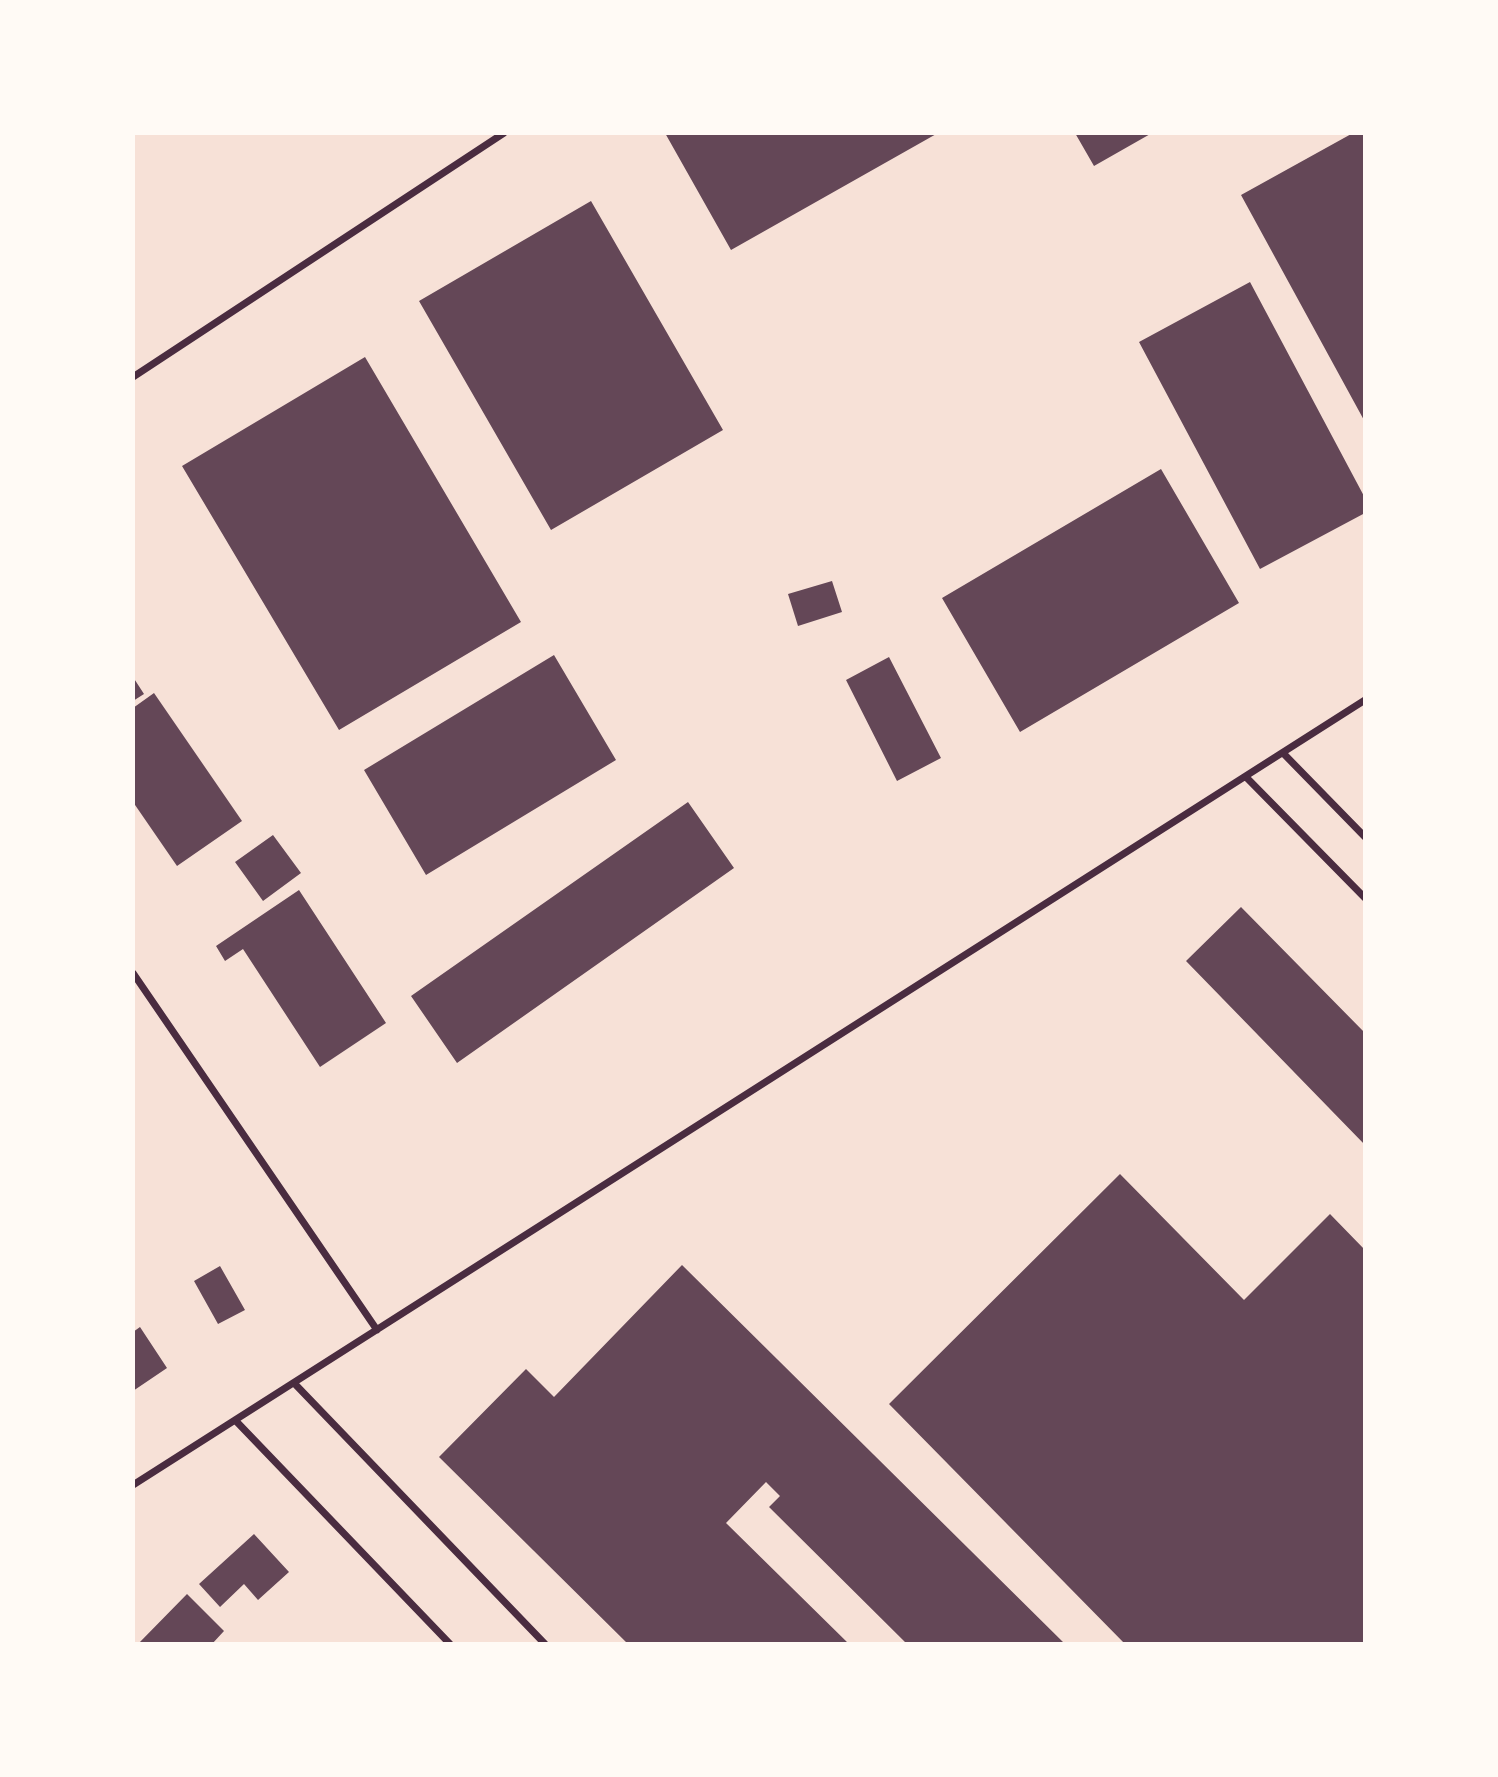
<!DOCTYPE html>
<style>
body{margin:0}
#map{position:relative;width:1498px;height:1777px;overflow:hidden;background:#f7e1d7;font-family:"Source Sans 3",sans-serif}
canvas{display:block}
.frame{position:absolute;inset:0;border:135px solid #fffaf5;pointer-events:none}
</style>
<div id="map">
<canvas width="1498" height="1777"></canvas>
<div class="frame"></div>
</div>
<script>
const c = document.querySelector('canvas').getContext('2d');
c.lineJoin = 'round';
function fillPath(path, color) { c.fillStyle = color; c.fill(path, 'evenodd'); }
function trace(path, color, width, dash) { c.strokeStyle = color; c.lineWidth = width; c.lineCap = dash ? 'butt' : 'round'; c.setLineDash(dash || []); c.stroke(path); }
fillPath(new Path2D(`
 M665,133H938L731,250Z
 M1075,133H1152L1094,166Z
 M1353,133H1365V422L1241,195Z
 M591,201L723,430L551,530L419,301Z
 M1250,282L1365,498V513L1260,569L1139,342Z
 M365,357L521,622L339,730L182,466Z
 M1161,469L1239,603L1020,732L942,598Z
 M832,581L842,612L798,626L788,594Z
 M554,655L616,760L426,875L364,770Z
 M889,657L941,758L897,781L846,680Z
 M133,677L144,694L133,701Z
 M154,693L242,821L177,866L133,802V708Z
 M688,802L734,868L457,1063L411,996Z
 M273,835L301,873L263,901L235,862Z
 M299,890L386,1023L320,1067L243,949L225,961L216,946Z
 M1241,907L1365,1033V1145L1186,961Z
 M1120,1174L1244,1300L1330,1214L1365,1250V1644H1125L889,1404Z
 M682,1265L1065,1644H907L769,1507L780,1496L766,1482L726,1523L849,1644H628L439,1457L526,1369L554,1397Z
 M220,1266L245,1310L218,1324L194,1281Z
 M140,1327L167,1368L133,1391V1332Z
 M254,1534L289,1572L258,1600L244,1584L220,1607L199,1584Z
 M187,1594L224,1631L212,1644H138Z`), '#644757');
trace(new Path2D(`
 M133,377L504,133
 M1283,753L1365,837
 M1246,777L1365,898
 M133,973L377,1330
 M294,1383L545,1644
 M235,1420L450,1644
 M133,1485L1365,700`), '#4a2c40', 7);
</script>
